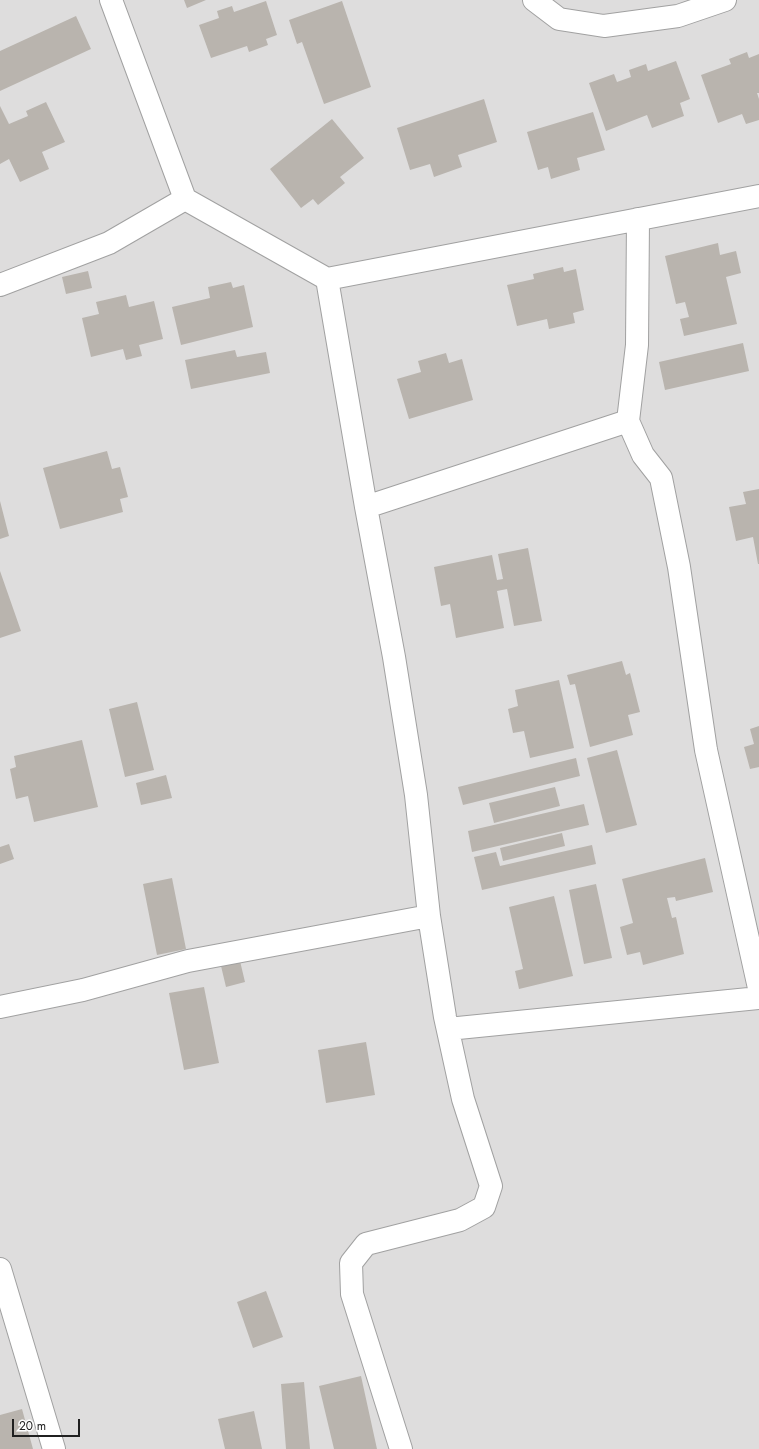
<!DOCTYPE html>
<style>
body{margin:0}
#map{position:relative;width:759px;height:1449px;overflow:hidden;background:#f0eee8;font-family:Jost,sans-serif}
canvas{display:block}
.scale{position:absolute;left:12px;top:1419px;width:68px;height:18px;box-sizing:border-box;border:2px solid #202020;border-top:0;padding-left:5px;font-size:12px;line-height:14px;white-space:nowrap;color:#202020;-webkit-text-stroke:3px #fff;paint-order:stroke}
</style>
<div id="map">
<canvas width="759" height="1449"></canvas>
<div class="scale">20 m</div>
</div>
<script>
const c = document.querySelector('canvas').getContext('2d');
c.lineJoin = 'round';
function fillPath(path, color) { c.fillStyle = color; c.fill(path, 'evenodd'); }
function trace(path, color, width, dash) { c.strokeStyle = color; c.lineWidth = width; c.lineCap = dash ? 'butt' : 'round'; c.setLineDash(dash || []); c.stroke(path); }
fillPath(new Path2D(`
 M0,0H759V1449H0Z`), '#dedddd');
fillPath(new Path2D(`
 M184,0H206L187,8Z
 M266,1L277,35L266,39L268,45L249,52L247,46L211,58L199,25L219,18L217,11L232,6L234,12Z
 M342,1L371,87L324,104L302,42L297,44L289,20Z
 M76,16L91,49L0,91V51Z
 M747,52L749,58L759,54V93H757L759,99V120L746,124L742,114L718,123L701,75L731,64L729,59Z
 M676,61L690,99L680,103L684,116L652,128L647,115L606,131L589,83L614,74L617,82L631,77L629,70L646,64L648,71Z
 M484,99L497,142L458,155L462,167L434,177L430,164L410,170L397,128Z
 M46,102L65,142L42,152L49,169L20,182L9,159L0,164V106L9,124L28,116L26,111Z
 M593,112L605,150L577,158L580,170L551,179L548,167L538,170L527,132Z
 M332,119L364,158L340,177L345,183L318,205L313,199L301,208L270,169Z
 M718,243L720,255L736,251L741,273L726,277L737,324L684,336L680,319L689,317L685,302L676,304L665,256Z
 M563,267L564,272L576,269L584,310L573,313L575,323L549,329L547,319L517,326L507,285L534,279L533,274Z
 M88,271L92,288L66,294L62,277Z
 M231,282L233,288L244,285L253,327L181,345L172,307L210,298L208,287Z
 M126,295L129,307L154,301L163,339L139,345L142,356L126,360L123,349L91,357L82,318L99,314L96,302Z
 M743,343L749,371L665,390L659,362Z
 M235,350L237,357L266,352L270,373L191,389L185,360Z
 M446,353L449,363L462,359L473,400L409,419L397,379L421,372L418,361Z
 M107,451L112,469L120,467L128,497L120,499L123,512L60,529L43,468Z
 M759,489V564H758L753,537L736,541L729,507L746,504L743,492Z
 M0,501L9,536L0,539Z
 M528,548L542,621L514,626L507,589L497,591L504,628L456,638L450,604L441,606L434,567L492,555L497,580L503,579L498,554Z
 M0,571L21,631L0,638Z
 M622,661L626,675L630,673L640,712L628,715L633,735L590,747L575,684L570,685L567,675Z
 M559,680L574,748L530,758L524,731L513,733L508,709L518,706L515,690Z
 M137,702L154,770L125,777L109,709Z
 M759,726V767L750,769L744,747L754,744L750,729Z
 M82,740L98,807L34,822L28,796L16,799L10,769L16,767L14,756Z
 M617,750L637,825L606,833L587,758Z
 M576,758L580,776L463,805L458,787Z
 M166,775L172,798L141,805L136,783Z
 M555,787L560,806L494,823L489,803Z
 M584,804L589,825L472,852L468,831Z
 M562,833L565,846L503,861L500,848Z
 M9,844L14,859L0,864V847Z
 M592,845L596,864L482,890L474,857L496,852L500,866Z
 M705,858L713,892L676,901L675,897L667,898L672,918L676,917L684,954L643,965L640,952L627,955L620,927L633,923L622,879Z
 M172,878L186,949L157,955L143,884Z
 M596,884L612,958L584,964L569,890Z
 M554,896L573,976L519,989L515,971L523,969L509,907Z
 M240,961L245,982L226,987L221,966Z
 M204,987L219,1063L184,1070L169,993Z
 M366,1042L375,1095L326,1103L318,1050Z
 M266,1291L283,1337L253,1348L237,1302Z
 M361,1376L377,1449H334L319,1386Z
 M304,1382L310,1449H286L281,1384Z
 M22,1409L33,1449H0V1415Z
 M254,1411L262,1449H225L218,1419Z`), '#b9b4ae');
const minor = new Path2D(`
 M111,0L185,199L327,279L759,196
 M534,0L559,19L604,26L678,16L725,0
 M638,219L637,345L628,421L643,455L661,478L679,567L706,750L759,988
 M327,279L366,507L394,657L416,795L429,916L445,1017L463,1099L491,1186L484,1207L460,1220L366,1244L351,1263L352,1294L401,1449
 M0,285L109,243L185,199
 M366,507L628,421
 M0,1007L83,990L188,961L429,916
 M448,1029L759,998
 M0,1269L54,1449`);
trace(minor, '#a1a1a1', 24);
trace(minor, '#fff', 22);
</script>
